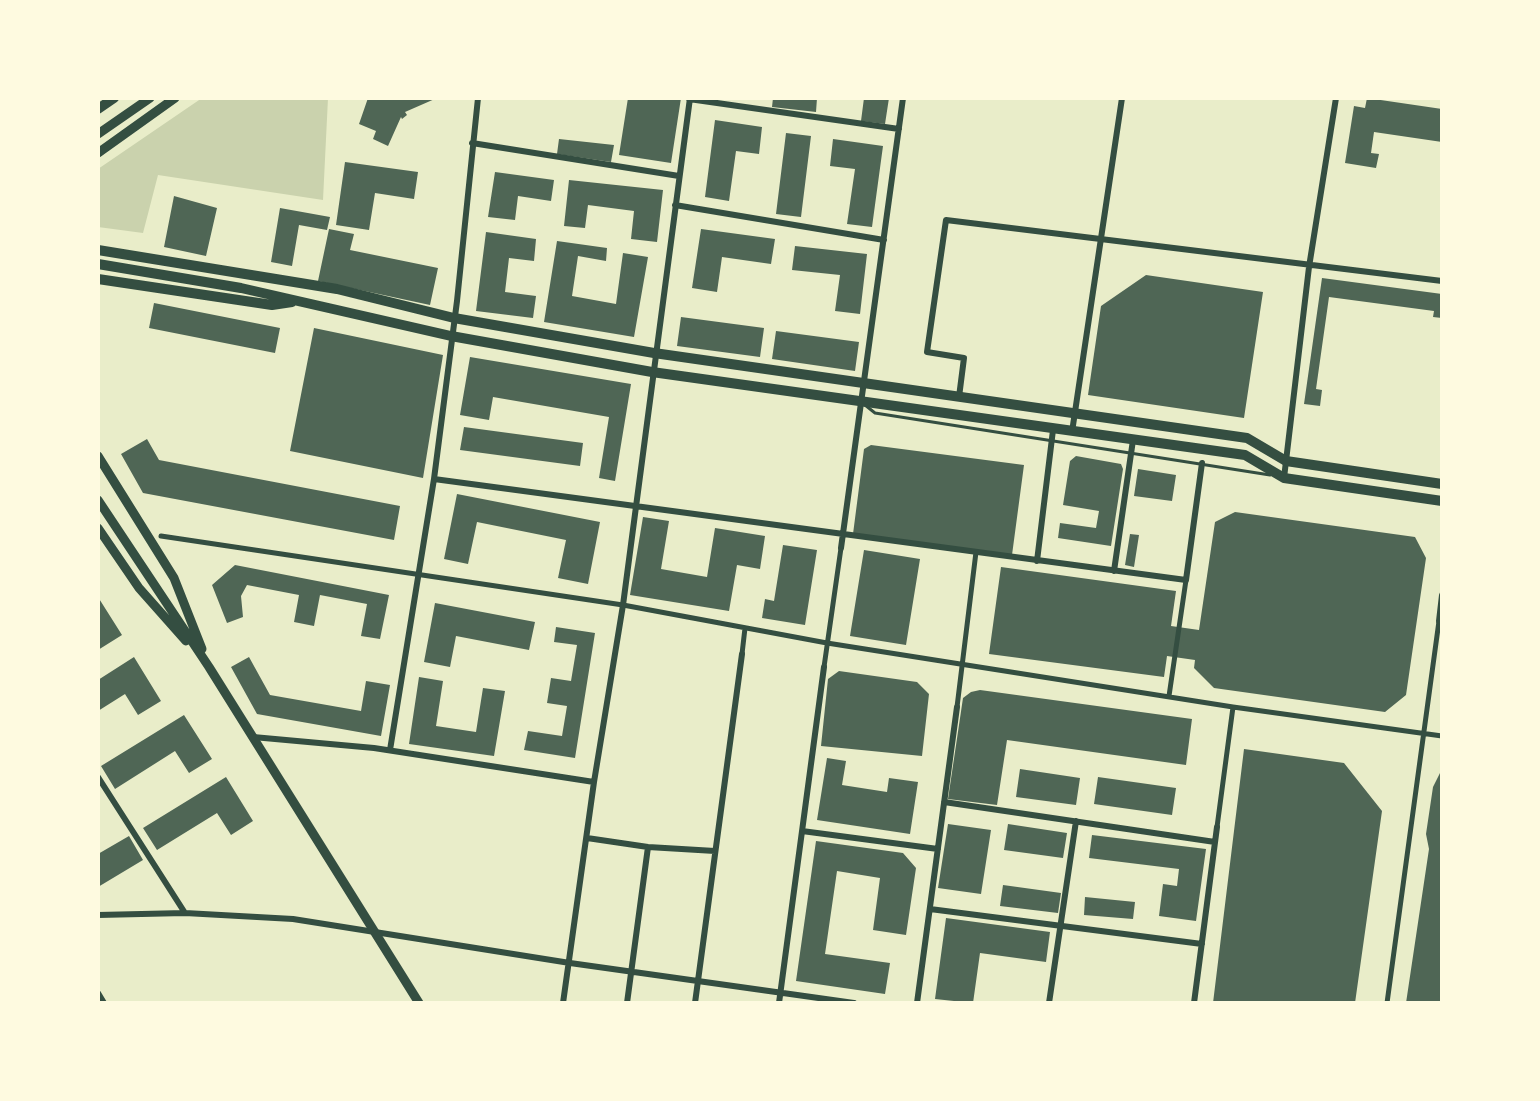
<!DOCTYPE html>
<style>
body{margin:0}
#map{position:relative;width:1540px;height:1101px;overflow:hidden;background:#e9edc9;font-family:Poppins,sans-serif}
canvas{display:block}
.frame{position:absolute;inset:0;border:100px solid #fefae0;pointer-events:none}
</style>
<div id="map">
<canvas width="1540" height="1101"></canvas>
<div class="frame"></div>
</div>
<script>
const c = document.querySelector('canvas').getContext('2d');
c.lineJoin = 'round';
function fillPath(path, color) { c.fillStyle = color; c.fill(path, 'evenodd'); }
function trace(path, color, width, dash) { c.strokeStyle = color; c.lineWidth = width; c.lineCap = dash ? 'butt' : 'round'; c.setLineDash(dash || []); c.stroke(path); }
fillPath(new Path2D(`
 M202,98H328L323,200L158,175L143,233L98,227V169Z`), '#cad2ad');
fillPath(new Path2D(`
 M368,98H437L405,112L407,115L402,119L401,117L388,146L373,139L376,131L359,124Z
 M628,98H681L671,163L619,155Z
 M773,98H817L816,112L772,107Z
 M864,98H889L885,124L861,121Z
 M1367,98L1442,109V142L1374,132L1371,153L1379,154L1376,168L1345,163L1354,106L1365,108Z
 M715,120L762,127L759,154L736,151L729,201L705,197Z
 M786,133L811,136L801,217L776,214Z
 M559,139L614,145L611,162L557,154Z
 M833,139L883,146L872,227L847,224L855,169L830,166Z
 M345,162L418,172L414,199L375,193L369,230L336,225Z
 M495,172L554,180L551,201L518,196L515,220L488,217Z
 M569,180L663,190L657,242L631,239L634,211L588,205L585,228L564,226Z
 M174,196L217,208L206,256L164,247Z
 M280,208L330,217L327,230L299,225L292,266L271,262Z
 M329,229L354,234L350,250L438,268L430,305L318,281Z
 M701,229L775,239L771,264L722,257L717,292L692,288Z
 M486,232L536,239L534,261L509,258L505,292L536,296L533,318L476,311Z
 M557,241L607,248L606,261L578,256L572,296L616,304L623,253L648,257L634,337L544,322Z
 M795,246L867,254L860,314L835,311L840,275L792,270Z
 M1146,275L1263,292L1244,418L1088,395L1101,306Z
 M1322,278L1442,294V318L1433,317L1434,311L1329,297L1316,389L1322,390L1320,406L1304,404Z
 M154,303L280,328L275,353L149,328Z
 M681,317L764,328L760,357L677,346Z
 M314,328L443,355L423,478L290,451Z
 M776,331L859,342L855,371L772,359Z
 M470,357L631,384L615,481L599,478L609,417L493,397L489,420L460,415Z
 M464,427L583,443L580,466L460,450Z
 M147,439L159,460L400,506L394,540L143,493L121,454Z
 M871,445L1024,465L1012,555L853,534L864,449Z
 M1076,456L1121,464L1123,469L1111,546L1058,538L1060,523L1096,528L1099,511L1063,505L1070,461Z
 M1138,469L1176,475L1172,501L1134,496Z
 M457,494L600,522L588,584L558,578L566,540L477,522L468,564L444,559Z
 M1235,512L1415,537L1426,558L1406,695L1385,712L1214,688L1194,668L1195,660L1167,656L1164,677L989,654L1001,567L1176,591L1171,626L1199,630L1215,522Z
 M643,517L669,521L661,569L707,577L715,528L765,536L760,569L737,565L729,611L630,595Z
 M1130,534L1139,535L1134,567L1125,565Z
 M783,545L817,550L805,625L762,618L765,599L774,601Z
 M864,550L920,559L906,645L850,636Z
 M235,565L389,595L380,639L361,636L367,604L320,595L314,626L294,622L299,595L247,585L241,596L243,617L227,623L212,585Z
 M98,597L122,635L98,650Z
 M435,603L535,622L529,650L456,636L450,667L424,662Z
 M556,627L595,633L575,758L524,750L528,731L562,736L567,706L547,703L551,678L571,681L577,645L554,642Z
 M134,657L161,701L138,715L125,694L98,711V680Z
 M249,657L270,695L361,711L366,681L390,685L381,736L257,714L231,667Z
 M839,671L917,682L929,694L922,756L821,746L828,679Z
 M419,677L443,681L436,726L476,732L483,688L505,691L494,756L409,744Z
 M980,690L1192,719L1186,765L1007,740L997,805L948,799L963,698L971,692Z
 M184,715L212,759L189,773L175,751L115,789L101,766Z
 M1244,749L1344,763L1382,811L1355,1003H1213Z
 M827,758L846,761L842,785L887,792L889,778L918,782L910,834L817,820Z
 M1020,769L1080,778L1076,805L1016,797Z
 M1442,769V1003H1406L1429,849L1426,834L1433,787Z
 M226,777L253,821L231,835L217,813L157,850L143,828Z
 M1098,777L1176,788L1172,815L1094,804Z
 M948,824L991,830L981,894L938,888Z
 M1008,824L1067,833L1063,858L1004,850Z
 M1092,835L1206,849L1196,921L1159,916L1163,884L1177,886L1179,869L1089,858Z
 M129,836L143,860L98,887V854Z
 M816,841L903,853L916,868L906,935L873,930L880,878L837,871L825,954L890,963L885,994L796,981Z
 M1003,885L1061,893L1058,913L1000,906Z
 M1085,897L1135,902L1133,919L1084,915Z
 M946,918L1050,932L1046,962L980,953L973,1003L935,999Z`), '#4f6655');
trace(new Path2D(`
 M865,405L875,413L1270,475`), '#344e41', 3);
trace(new Path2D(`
 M161,536L623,605L827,643L1233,707L1442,736
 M742,654L745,628
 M824,667L841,548
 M1169,696L1186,580
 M957,707L976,552
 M1217,827L1233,707
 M1387,1003L1439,621`), '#344e41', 5);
trace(new Path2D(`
 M689,99L899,129
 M472,143L679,176
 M675,205L884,240
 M959,397L964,358L927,352L946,220L1442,281
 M1072,432L1122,98
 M1284,478L1309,267L1336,98
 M434,479L1186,580L1202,463
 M841,548L903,98
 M1037,561L1053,430
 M1114,571L1133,440
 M1442,595L1439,621L1442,622
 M253,737L374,748L594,782
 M390,750L434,479L457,301L478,98
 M98,777L185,913
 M944,802L1215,842
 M802,831L938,849
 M587,838L648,847L715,851
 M930,909L1202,944
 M98,915L185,913L293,919L570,963L854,1003
 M98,993L104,1003
 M563,1003L594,782L623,605L690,98
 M627,1003L648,847
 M695,1003L742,654
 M779,1003L824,667
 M917,1003L957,707
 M1049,1003L1076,821
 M1194,1003L1217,827`), '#344e41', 6);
trace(new Path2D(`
 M98,134L150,98
 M98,153L175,98
 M98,456L174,578L202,649
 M98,500L209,667L419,1003
 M98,528L139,588L186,641`), '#344e41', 9);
trace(new Path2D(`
 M98,250L337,289L454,318L654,353L1247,438L1286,461L1442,484
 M98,264L241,288L451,336L652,372L1245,455L1284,478L1442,501
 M98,279L272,305L292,302`), '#344e41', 10);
trace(new Path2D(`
 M98,109L114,98`), '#344e41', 10);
</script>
